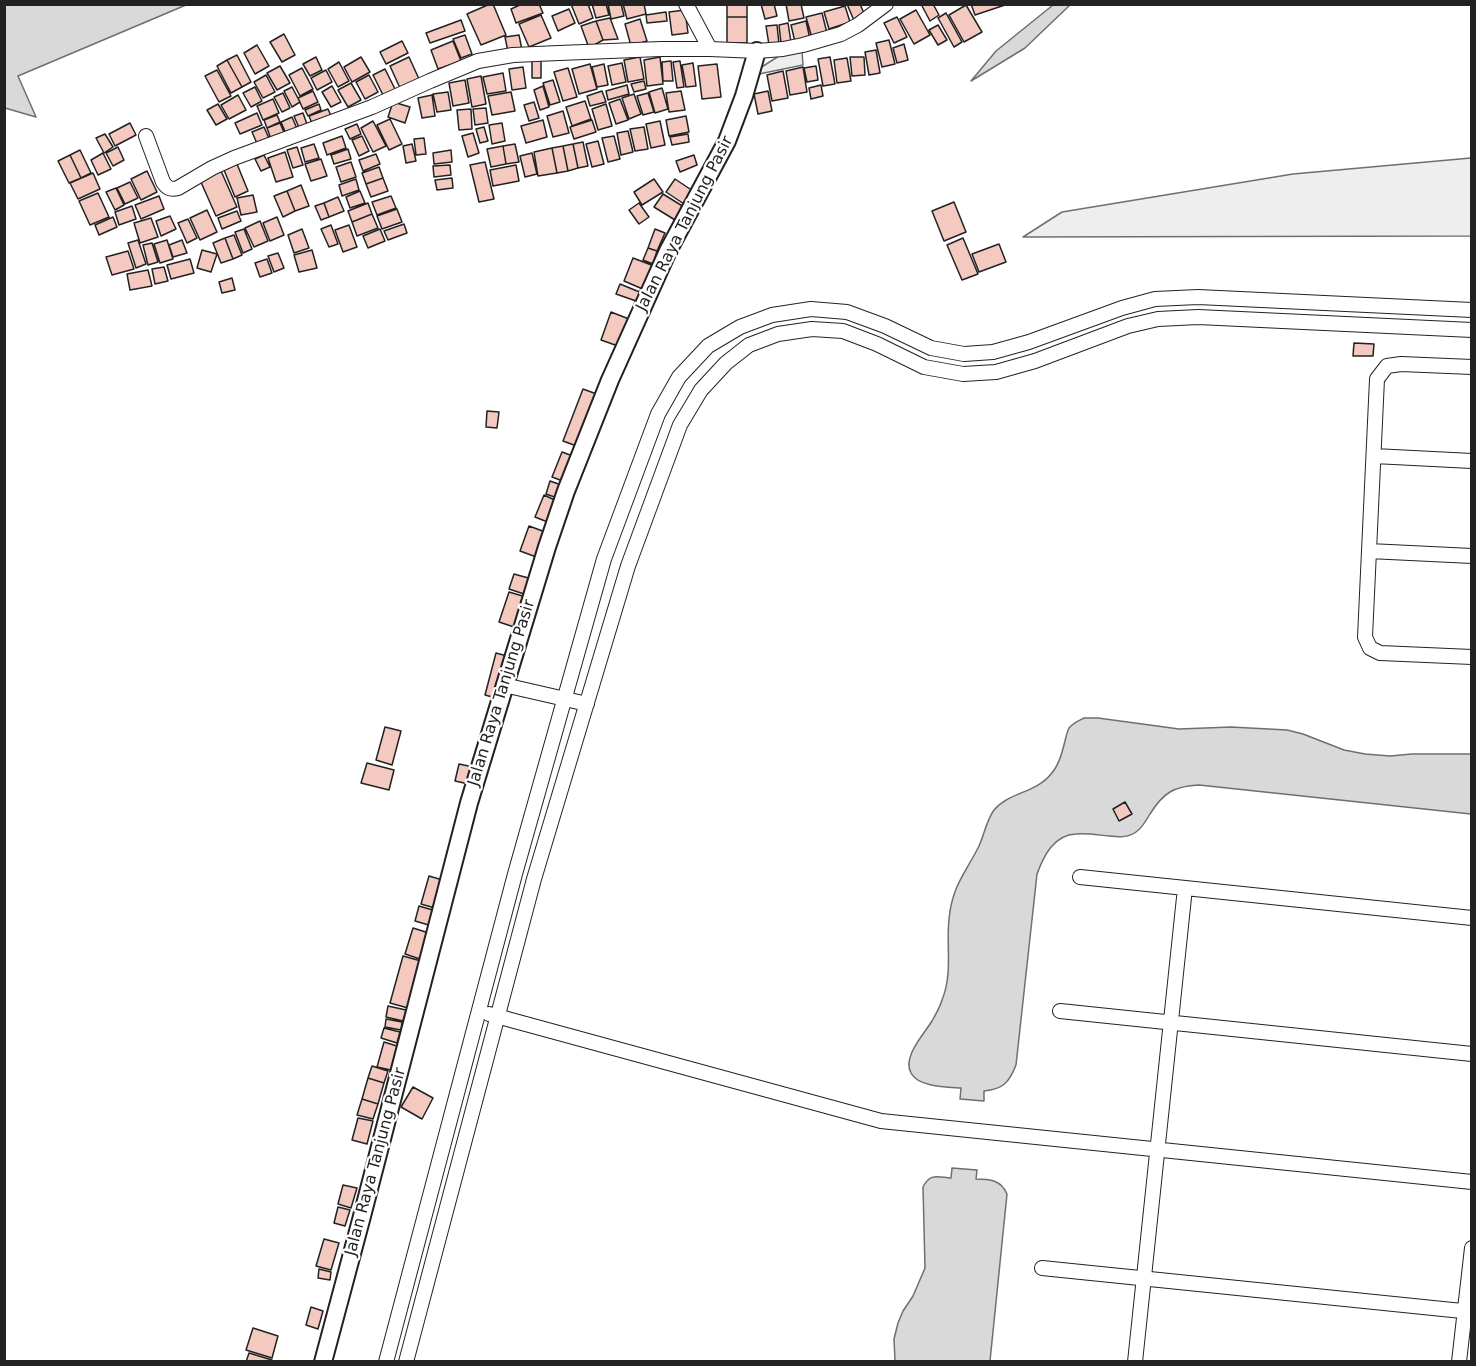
<!DOCTYPE html>
<style>
body{margin:0}
#map{position:relative;width:1476px;height:1366px;overflow:hidden;background:#fff;font-family:"DejaVu Sans",sans-serif}
canvas{display:block}
.frame{position:absolute;inset:0;border:6px solid #222;pointer-events:none}
</style>
<div id="map">
<canvas width="1476" height="1366"></canvas>
<div class="frame"></div>
</div>
<script>
const c = document.querySelector('canvas').getContext('2d');
c.lineJoin = 'round';
function fillPath(path, color) { c.fillStyle = color; c.fill(path, 'evenodd'); }
function trace(path, color, width, dash) { c.strokeStyle = color; c.lineWidth = width; c.lineCap = dash ? 'butt' : 'round'; c.setLineDash(dash || []); c.stroke(path); }
function label(font, color, halo, rows, align = 'center') {
  c.font = font + ' "DejaVu Sans",sans-serif'; c.lineWidth = 4.5; c.setLineDash([]); c.textBaseline = 'middle'; c.strokeStyle = halo; c.fillStyle = color; for (const [text, x, y, turn = 0] of rows) {
    c.save(); c.translate(x, y); c.rotate((+turn || 0) * Math.PI / 180); c.textAlign = isNaN(turn) ? turn : align; if (halo) c.strokeText(text, 0, 0); c.fillText(text, 0, 0); c.restore();
  }
}
const green = new Path2D(`
 M802,51L803,65L759,74L744,96L749,75L779,56Z
 M1471,158V236L1023,237L1062,212L1293,174Z`);
fillPath(green, '#eee');
trace(green, '#6f6f6f', 1.5);
const water = new Path2D(`
 M4,5L5,4L186,5L18,76L36,117L5,108Z
 M1053,5H1070L1025,48L971,81L996,51Z
 M1084,718H1098L1179,729L1231,727L1287,730L1303,734L1344,750L1365,754L1390,756L1412,754H1471V814L1199,785C1174,786 1163,793 1150,814C1146,821 1142,828 1136,832C1128,838 1118,837 1109,836C1098,835 1087,833 1076,834C1054,835 1044,855 1037,874L1016,1065C1009,1083 1003,1089 984,1091V1101L960,1099L961,1088C947,1087 918,1087 911,1073C902,1057 924,1034 932,1021C936,1014 940,1007 942,1000C953,973 946,946 949,919C952,887 964,875 978,848C984,836 986,821 994,810C1009,792 1036,793 1051,774C1059,765 1062,753 1065,741C1066,737 1067,732 1069,728C1073,723 1078,721 1084,718Z
 M952,1168L977,1170L976,1179C990,1179 1001,1180 1007,1194L990,1361H895L894,1339L898,1323L903,1311L913,1296L925,1268L923,1187C930,1173 937,1177 951,1178Z`);
fillPath(water, '#d9d9d9');
trace(water, '#6f6f6f', 1.5);
const building = new Path2D(`
 M490,4H493L506,35L481,45L467,14Z
 M522,4H539L543,13L516,23L511,9Z
 M571,4H588L593,18L579,24Z
 M592,4H606L609,15L596,18Z
 M608,4H621L624,16L611,19Z
 M623,4H644L646,14L627,19Z
 M727,4H747V17H727Z
 M761,4H774L777,16L765,19Z
 M786,4H801L804,18L789,21Z
 M847,4H860L866,18L855,23Z
 M921,4H933L939,15L930,21Z
 M971,4H1005V5L975,15Z
 M966,5L982,32L964,42L949,15Z
 M845,6L850,22L829,29L824,12Z
 M569,9L575,23L558,31L552,16Z
 M685,10L688,33L672,35L669,12Z
 M916,10L930,35L914,44L900,19Z
 M666,12L667,21L647,23L646,15Z
 M822,13L827,33L812,38L806,17Z
 M946,13L962,42L954,47L938,18Z
 M541,15L551,38L529,47L519,24Z
 M727,17H747V43H727Z
 M897,17L907,37L894,43L884,23Z
 M610,18L618,39L603,40L596,21Z
 M640,19L647,41L631,46L625,24Z
 M461,20L465,31L430,43L426,33Z
 M596,21L603,40L589,48L581,26Z
 M806,21L810,39L795,42L791,25Z
 M788,23L791,42L781,43L779,25Z
 M777,25L779,44L769,45L766,26Z
 M938,25L947,40L938,45L929,30Z
 M284,34L295,55L282,62L270,42Z
 M465,35L472,54L461,58L453,39Z
 M519,35L522,50L508,52L505,37Z
 M889,40L895,64L882,67L876,43Z
 M402,41L408,53L386,64L380,52Z
 M453,41L461,61L438,69L431,50Z
 M904,44L908,60L897,63L893,48Z
 M257,45L269,66L255,74L244,53Z
 M876,50L880,73L869,75L865,52Z
 M237,55L251,82L242,87L227,60Z
 M316,57L322,70L310,76L303,64Z
 M361,57L370,72L352,82L344,67Z
 M409,57L419,79L400,88L390,66Z
 M640,57L644,79L628,82L624,60Z
 M660,57L663,84L647,86L644,60Z
 M830,57L835,84L823,86L818,59Z
 M850,57H864L865,75L852,76Z
 M847,58L851,81L837,83L834,60Z
 M227,60L242,87L231,93L217,66Z
 M532,60H541V78H532Z
 M671,61L673,81H663L662,62Z
 M680,61L684,87L677,88L673,62Z
 M339,62L349,81L338,87L328,69Z
 M622,63L626,82L612,85L608,66Z
 M693,63L696,86L686,87L682,65Z
 M590,64L597,89L579,94L572,69Z
 M604,64L608,85L597,87L592,67Z
 M717,64L721,97L702,99L698,66Z
 M280,66L290,83L277,90L267,73Z
 M816,66L818,80L807,82L804,68Z
 M523,67L526,88L512,90L509,69Z
 M803,67L807,92L790,95L786,71Z
 M302,68L313,89L300,96L289,75Z
 M568,68L577,97L563,101L554,72Z
 M385,69L396,91L384,97L373,75Z
 M217,70L231,96L219,102L205,76Z
 M326,70L332,82L317,90L311,78Z
 M783,71L788,98L772,101L767,75Z
 M503,73L506,91L487,94L483,77Z
 M266,75L275,92L263,98L254,82Z
 M369,75L378,92L365,99L356,82Z
 M481,76L486,104L472,107L467,79Z
 M465,80L469,103L453,106L449,83Z
 M553,80L560,102L550,105L543,83Z
 M644,81L646,89L634,92L631,84Z
 M351,83L361,100L348,107L338,90Z
 M627,85L629,94L608,100L606,91Z
 M821,85L823,96L811,99L809,88Z
 M332,86L341,102L331,107L322,92Z
 M543,86L549,107L540,110L534,90Z
 M255,87L262,101L251,107L243,93Z
 M292,87L300,102L292,107L284,91Z
 M662,88L668,109L655,113L649,92Z
 M313,91L318,102L303,109L298,98Z
 M602,91L606,102L590,106L587,96Z
 M681,91L685,110L669,112L666,93Z
 M768,91L772,111L758,114L754,94Z
 M448,92L451,110L437,112L433,94Z
 M511,92L515,111L492,115L488,96Z
 M283,93L290,108L282,112L274,97Z
 M648,93L654,112L643,115L637,96Z
 M634,94L641,114L629,119L622,98Z
 M238,95L246,110L229,119L221,105Z
 M432,95L435,116L422,118L418,98Z
 M273,99L279,113L263,120L257,106Z
 M620,99L628,120L616,124L609,103Z
 M585,101L591,119L572,126L566,107Z
 M393,102L410,107L405,123L388,117Z
 M534,102L539,118L529,121L524,105Z
 M218,104L227,119L216,125L207,110Z
 M319,104L321,110L308,116L305,110Z
 M606,104L612,126L598,130L592,109Z
 M486,108L488,123L475,125L473,109Z
 M328,109L332,118L313,126L309,116Z
 M471,109L472,129L459,130L457,110Z
 M563,111L569,133L553,137L547,116Z
 M257,113L262,125L240,134L235,123Z
 M303,113L308,127L300,130L294,116Z
 M277,115L280,122L267,128L264,120Z
 M686,116L689,132L669,136L666,120Z
 M292,117L298,131L287,136L281,122Z
 M390,119L402,144L389,150L377,125Z
 M543,120L547,137L526,143L521,126Z
 M592,120L596,132L574,139L570,127Z
 M373,121L386,146L373,152L361,128Z
 M660,121L665,145L651,148L646,124Z
 M130,123L136,135L115,146L109,134Z
 M280,123L286,137L272,142L267,128Z
 M502,123L505,141L492,144L489,125Z
 M357,124L361,134L350,139L345,129Z
 M264,127L271,143L259,148L252,132Z
 M484,127L488,141L480,143L476,129Z
 M644,127L648,149L635,151L630,129Z
 M628,131L633,152L621,155L617,133Z
 M473,133L479,153L468,157L462,136Z
 M105,134L113,147L104,153L96,138Z
 M688,134L689,142L672,145L670,137Z
 M342,136L346,148L327,155L323,143Z
 M362,136L369,151L359,156L352,140Z
 M614,136L620,159L608,162L602,138Z
 M424,138L426,154L416,155L414,139Z
 M598,141L604,164L592,167L586,144Z
 M583,142L588,166L578,168L573,144Z
 M314,144L319,158L305,162L301,148Z
 M412,144L416,161L406,163L403,146Z
 M515,144L519,162L506,164L503,146Z
 M573,144L578,168L568,171L563,146Z
 M503,146L506,164L491,167L487,149Z
 M563,146L568,171L557,173L552,148Z
 M118,147L124,160L113,166L106,153Z
 M297,147L303,165L293,168L287,150Z
 M552,148L557,173L538,176L534,152Z
 M348,149L351,159L334,164L331,155Z
 M80,150L91,173L81,178L70,155Z
 M451,150L452,162L434,164L433,153Z
 M285,152L293,177L276,182L268,158Z
 M103,153L111,169L98,175L91,160Z
 M532,153L537,174L525,177L520,156Z
 M376,154L380,164L363,171L359,160Z
 M70,155L81,178L69,183L58,161Z
 M264,155L270,167L261,171L255,159Z
 M694,155L697,165L680,172L676,161Z
 M321,159L327,176L311,181L305,164Z
 M351,162L356,177L341,182L336,167Z
 M485,162L494,199L479,202L470,165Z
 M237,164L248,191L235,197L224,170Z
 M450,165L451,175L434,177L433,166Z
 M516,165L519,181L493,186L490,170Z
 M379,167L383,178L366,184L362,173Z
 M147,171L157,192L141,200L131,179Z
 M221,171L237,207L216,216L200,180Z
 M93,173L100,189L78,199L70,183Z
 M383,178L388,191L371,197L366,184Z
 M452,178L453,188L437,190L435,180Z
 M356,179L359,190L342,196L339,185Z
 M654,179L663,192L642,205L634,192Z
 M675,179L693,191L684,204L666,192Z
 M130,182L138,198L125,204L117,188Z
 M301,185L309,206L295,211L287,191Z
 M116,188L124,205L115,210L106,192Z
 M287,191L295,211L283,217L274,196Z
 M360,191L365,203L350,208L346,197Z
 M98,193L109,217L90,225L79,201Z
 M663,194L684,207L675,220L654,207Z
 M253,195L257,212L241,215L237,198Z
 M159,196L164,209L141,219L135,205Z
 M391,196L396,208L377,215L372,202Z
 M338,197L344,211L329,217L324,203Z
 M954,202L966,232L944,241L932,211Z
 M324,203L329,217L321,220L315,206Z
 M368,203L372,214L352,222L348,211Z
 M639,203L649,217L639,224L629,210Z
 M132,206L136,219L119,225L115,212Z
 M397,209L402,222L382,229L377,216Z
 M207,210L217,232L200,240L190,218Z
 M237,211L241,221L222,229L218,218Z
 M372,214L378,228L357,236L352,222Z
 M170,216L176,229L161,236L156,221Z
 M113,217L117,227L99,235L95,225Z
 M277,217L284,235L270,241L263,223Z
 M151,218L158,237L140,243L134,223Z
 M188,219L197,238L187,243L178,223Z
 M260,221L268,241L254,247L245,228Z
 M404,224L407,233L388,240L384,231Z
 M331,225L338,244L329,247L321,229Z
 M349,225L357,247L343,252L335,230Z
 M244,229L252,249L243,253L235,232Z
 M302,229L309,248L294,253L288,235Z
 M380,229L385,241L368,248L363,236Z
 M655,229L665,233L657,251L648,248Z
 M234,235L242,255L233,259L225,238Z
 M225,238L233,259L221,263L213,243Z
 M963,238L978,274L962,280L947,245Z
 M138,240L146,264L136,268L128,243Z
 M167,240L173,259L160,263L154,244Z
 M182,240L187,253L173,257L169,245Z
 M152,243L158,262L148,265L143,245Z
 M999,244L1006,262L979,272L972,254Z
 M648,248L657,251L653,264L643,260Z
 M202,250L217,254L211,272L197,268Z
 M312,250L317,268L299,272L294,255Z
 M128,251L134,269L112,275L106,257Z
 M278,253L284,268L274,272L268,256Z
 M633,258L654,266L645,290L624,281Z
 M190,259L194,273L171,279L167,265Z
 M267,259L272,273L260,277L255,263Z
 M164,267L168,281L155,284L152,269Z
 M148,270L152,286L130,290L127,274Z
 M232,278L235,290L222,293L219,282Z
 M620,284L642,293L639,302L616,294Z
 M611,312L629,319L618,346L601,340Z
 M1354,343L1374,344L1373,356H1353Z
 M583,389L602,396L582,448L563,441Z
 M487,411L499,412L497,428L486,427Z
 M562,452L578,458L568,483L552,477Z
 M550,481L564,486L560,499L546,494Z
 M544,495L559,502L550,523L535,517Z
 M529,526L548,533L539,558L520,551Z
 M514,574L532,579L527,595L509,589Z
 M509,592L526,597L517,628L499,622Z
 M496,653L507,656L496,698L485,695Z
 M385,727L401,731L392,765L376,760Z
 M367,763L394,770L389,790L361,783Z
 M459,764L478,768L473,785L455,781Z
 M1125,802L1132,814L1119,821L1113,809Z
 M429,876L446,881L438,909L421,904Z
 M419,906L436,911L432,926L415,921Z
 M413,928L429,933L420,959L405,954Z
 M403,956L421,961L408,1008L390,1003Z
 M388,1006L406,1010L403,1021L386,1017Z
 M386,1019L402,1022L401,1030L385,1027Z
 M384,1028L400,1032L397,1043L381,1038Z
 M384,1042L397,1046L391,1070L377,1067Z
 M372,1066L388,1071L384,1083L368,1078Z
 M368,1078L384,1083L378,1104L362,1099Z
 M413,1087L433,1098L422,1119L401,1107Z
 M362,1099L378,1104L373,1119L357,1115Z
 M358,1118L373,1121L367,1144L352,1140Z
 M343,1185L357,1188L351,1208L338,1204Z
 M338,1207L350,1210L345,1226L334,1223Z
 M324,1239L339,1243L331,1270L316,1266Z
 M319,1269L331,1272L330,1280L318,1278Z
 M311,1307L323,1311L318,1329L306,1325Z
 M253,1328L278,1336L272,1358L246,1350Z
 M249,1353L272,1360L271,1362H246Z`);
fillPath(building, '#f3c9c0');
trace(building, '#222', 1.5);
const minor = new Path2D(`
 M686,4L710,49
 M146,136L163,182C167,188 170,190 178,188L212,168L234,158L372,107L430,81L478,61L513,55L559,53L661,49H710L757,51L783,49L803,45L841,34L858,25L886,4
 M1472,367L1401,364L1387,366L1377,379L1365,637L1370,648L1380,653L1472,657
 M1374,456L1472,461
 M1369,551L1472,556
 M504,685L587,704
 M1080,877L1472,918
 M1060,1011L1472,1054
 M489,1014L881,1121L1472,1182
 M1042,1268L1472,1312
 M386,1362L515,874L604,559L658,414L679,377L708,346L740,327L772,315L811,309L847,312L885,326L931,348L964,354L993,352L1029,342L1122,308L1155,299L1198,297L1472,310
 M406,1362L534,879L628,566L680,425L701,390L726,363L749,345L778,334L812,329L843,331L877,344L924,367L963,374L996,372L1035,361L1128,326L1158,319L1198,317L1472,330
 M1135,1362L1185,888
 M1459,1362L1472,1248`);
const tertiary = new Path2D(`
 M323,1362L361,1220L469,803L547,547L566,491L610,380L668,251L727,141L744,96L757,51`);
trace(minor, '#222', 16);
trace(tertiary, '#222', 20);
trace(minor, '#fff', 14);
trace(tertiary, '#fff', 16);
label('16px', '#222', '#fff', [
 ["Jalan Raya Tanjung Pasir",685,224,-63],
 ["Jalan Raya Tanjung Pasir",502,693,-73],
 ["Jalan Raya Tanjung Pasir",376,1162,-75]
]);
</script>
